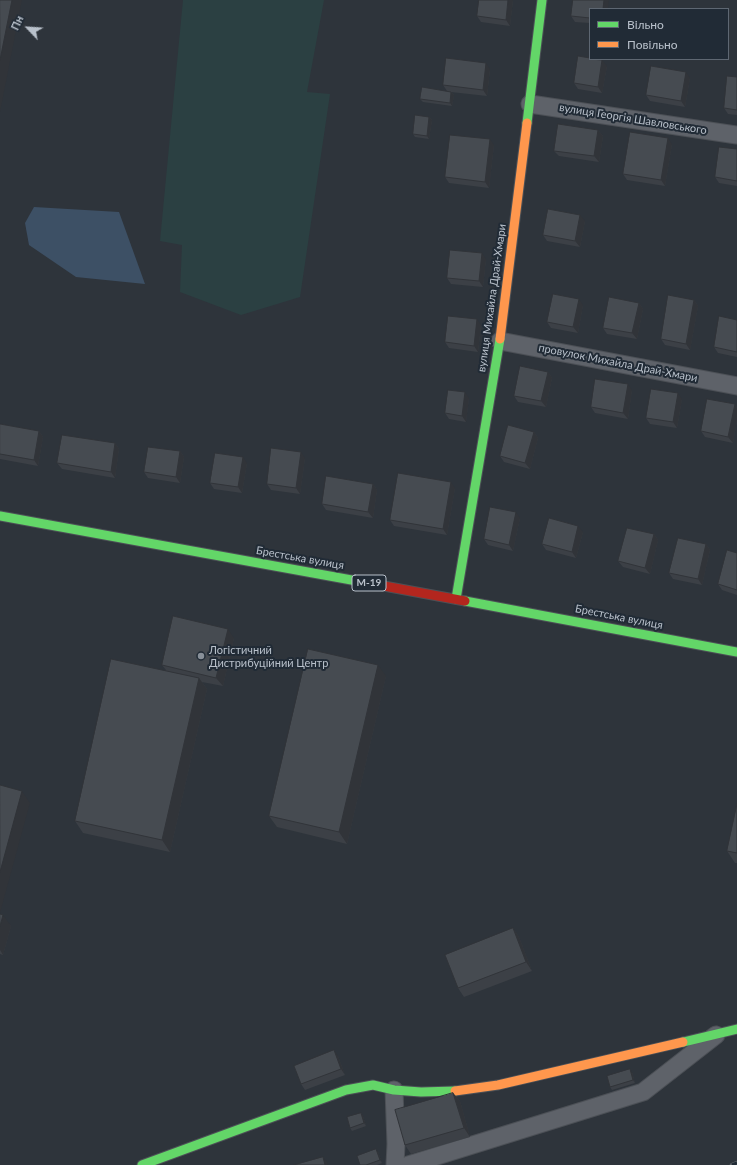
<!DOCTYPE html>
<meta charset="utf-8">
<style>
body{margin:0}
#map{position:relative;width:737px;height:1165px;overflow:hidden;background:#2e343b;font-family:Lato,sans-serif}
canvas{display:block}
.legend{position:absolute;left:589px;top:8px;width:140px;height:52px;box-sizing:border-box;background:#212b36;border:1px solid #5e6772;margin:0;padding:5px 7px;list-style:none;font-size:12px;color:#b9c1cb}
.legend li{display:flex;align-items:center;gap:8px;height:20px}
.legend b{width:20px;border:1px solid #5e6772}
.north{position:absolute;left:8px;top:8px;width:40px;height:40px;-webkit-text-stroke:3px #212b36;paint-order:stroke;rotate:295deg;font-size:11px;font-weight:700;line-height:16px;text-align:center;color:#b9c1cb}
.north::after{content:'';display:block;margin:auto;width:14px;height:18px;background:#b9c1cb;clip-path:polygon(50% 0,100% 100%,50% 72%,0 100%)}
</style>
<div id="map">
<canvas width="737" height="1165"></canvas>
<ul class="legend">
<li><b style="height:5px;background:#63d668"></b>Вільно</li>
<li><b style="height:5px;background:#ff974d"></b>Повільно</li>
</ul>
<div class="north">Пн</div>
</div>
<script>
const c = document.querySelector('canvas').getContext('2d');
c.lineJoin = 'round';
function fillPath(path, color) { c.fillStyle = color; c.fill(path, 'evenodd'); }
function trace(path, color, width, dash) { c.strokeStyle = color; c.lineWidth = width; c.lineCap = dash ? 'butt' : 'round'; c.setLineDash(dash || []); c.stroke(path); }
function label(font, color, halo, rows, align = 'center') {
  c.font = font + ' Lato,sans-serif'; c.lineWidth = 4; c.setLineDash([]); c.textBaseline = 'middle'; c.strokeStyle = halo; c.fillStyle = color; for (const [text, x, y, turn = 0] of rows) {
    c.save(); c.translate(x, y); c.rotate((+turn || 0) * Math.PI / 180); c.textAlign = isNaN(turn) ? turn : align; if (halo) c.strokeText(text, 0, 0); c.fillText(text, 0, 0); c.restore();
  }
}
fillPath(new Path2D(`
 M183,0H324L307,92L330,94L300,297L241,315L180,292L182,245L160,241Z`), '#2b4042');
fillPath(new Path2D(`
 M34,207L119,212L145,284L76,277L29,245L25,223Z`), '#3d5065');
const street = new Path2D(`
 M530,104L737,135
 M500,341L737,386
 M394,1090L396,1144L395,1165
 M408,1165L643,1092L716,1035`);
const fast = new Path2D(`
 M527,123L542,0
 M0,516L357,581
 M456,599L500,339
 M465,601L737,652
 M683,1042L737,1029
 M142,1165L346,1090L373,1085L394,1090L421,1092L455,1091`);
const slow = new Path2D(`
 M500,339L527,123
 M455,1091L498,1085L683,1042`);
const jam = new Path2D(`
 M357,581L465,601`);
trace(street, '#4c5056', 19);
trace(fast, '#4c5056', 11);
trace(slow, '#4c5056', 11);
trace(jam, '#4c5056', 11);
trace(street, '#5e6269', 17);
trace(fast, '#63d668', 9);
trace(slow, '#ff974d', 9);
trace(jam, '#b3261e', 9);
const rail = new Path2D(`
 M732,1165L737,1163`);
trace(rail, '#5c6166', 4.5);
trace(rail, '#212b36', 3, [9]);
fillPath(new Path2D(`
 M513,0L510,26L481,22L477,16Z
 M590,9V23L575,22L571,16Z
 M607,66L602,93L578,89L574,83Z
 M490,69L487,96L451,92L454,95L452,106L423,102L420,99L447,91L443,85Z
 M737,77V115L728,114L724,108Z
 M690,78L685,107L650,101L646,95Z
 M429,117L432,120L429,139L415,137L413,134Z
 M598,130L603,136L599,162L559,156L554,151Z
 M672,144L665,186L627,180L623,174Z
 M494,145L489,188L449,183L445,177Z
 M737,149V186L719,183L715,177Z
 M585,221L580,247L547,241L543,235Z
 M486,259L483,287L451,284L447,278Z
 M694,300L698,306L690,350L665,345L661,339Z
 M639,303L643,309L637,339L607,334L603,328Z
 M583,305L578,333L551,328L547,322Z
 M737,320V357L718,353L714,347Z
 M481,325L478,352L449,348L445,342Z
 M548,372L552,378L546,407L518,402L514,396Z
 M632,390L628,419L595,413L591,407Z
 M469,398L466,422L449,419L445,413Z
 M682,399L677,428L650,424L646,418Z
 M735,404L737,408V420L733,443L705,437L701,431Z
 M0,424L39,431L43,437L38,466L0,459Z
 M534,432L538,438L530,469L504,462L500,456Z
 M115,443L119,449L115,478L62,469L57,463Z
 M180,451L184,457L180,483L148,478L144,472Z
 M305,458L300,494L271,490L267,484Z
 M247,463L242,493L214,489L210,483Z
 M373,484L377,490L373,518L326,510L322,504Z
 M455,488L447,535L394,526L390,520Z
 M520,518L513,551L488,545L484,539Z
 M583,532L576,558L546,550L542,544Z
 M654,534L658,540L650,574L623,567L618,561Z
 M706,544L710,550L702,585L673,579L669,573Z
 M737,553V595L722,590L718,584Z
 M234,638L223,686L202,682L207,689L170,852L83,833L75,821L166,670L162,665Z
 M386,676L347,844L277,827L269,816Z
 M727,851L737,853V863H735Z
 M0,914L11,926L3,955L0,954Z
 M513,928L519,937L532,971L464,997L458,988Z
 M338,1056L345,1075L305,1090L301,1084Z
 M632,1072L635,1083L612,1090L610,1087Z
 M453,1093L460,1101L470,1137L411,1154L405,1145Z
 M361,1113L363,1116L366,1126L352,1131L350,1128Z
 M378,1152L382,1163L377,1165H360Z`), '#3c4046');
fillPath(new Path2D(`
 M12,0H22L0,112V60Z
 M508,0H513L510,26L506,20Z
 M604,0H609L608,9H603Z
 M602,60L607,66L602,93L598,87Z
 M486,63L490,69L487,96L483,90Z
 M686,72L690,78L685,107L681,101Z
 M451,92L454,95L452,106L450,103Z
 M429,117L432,120L429,139L427,136Z
 M598,130L603,136L599,162L594,156Z
 M668,138L672,144L665,186L661,180Z
 M490,139L494,145L489,188L485,182Z
 M580,215L585,221L580,247L575,241Z
 M482,253L486,259L483,287L479,281Z
 M579,299L583,305L578,333L573,327Z
 M694,300L698,306L690,350L686,344Z
 M639,303L643,309L637,339L632,333Z
 M477,319L481,325L478,352L474,346Z
 M548,372L552,378L546,407L541,401Z
 M628,384L632,390L628,419L623,413Z
 M465,392L469,398L466,422L462,416Z
 M678,393L682,399L677,428L673,422Z
 M735,404L737,408V420L733,443L728,437Z
 M39,431L43,437L38,466L34,460Z
 M534,432L538,438L530,469L525,463Z
 M115,443L119,449L115,478L111,472Z
 M180,451L184,457L180,483L176,477Z
 M301,452L305,458L300,494L296,488Z
 M243,457L247,463L242,493L238,487Z
 M451,482L455,488L447,535L443,529Z
 M373,484L377,490L373,518L368,512Z
 M516,512L520,518L513,551L509,545Z
 M578,526L583,532L576,558L572,552Z
 M654,534L658,540L650,574L645,568Z
 M706,544L710,550L702,585L698,579Z
 M228,629L234,638L223,686L216,678Z
 M378,665L386,676L347,844L339,832Z
 M199,678L207,689L170,852L162,840Z
 M22,791L30,803L0,913V872Z
 M3,915L11,926L3,955L0,950V926Z
 M513,928L519,937L532,971L526,962Z
 M334,1050L338,1056L345,1075L341,1069Z
 M630,1069L632,1072L635,1083L633,1080Z
 M453,1093L460,1101L470,1137L464,1128Z
 M361,1113L363,1116L366,1126L364,1123Z
 M376,1149L378,1152L382,1163L380,1160Z
 M323,1157L327,1162L328,1165H325Z`), '#313439');
const building = new Path2D(`
 M0,0H12L0,60Z
 M479,0H508L506,20L477,16Z
 M573,0H604L603,9H590V18L571,16Z
 M578,56L590,58V59L602,60L598,87L574,83Z
 M446,58L486,63L483,90L443,85Z
 M651,66L686,72L681,101L646,95Z
 M727,76L737,77V110L724,108Z
 M422,87L451,92L450,103L420,99Z
 M415,115L429,117L427,136L413,134Z
 M558,124L598,130L594,156L554,151Z
 M630,132L668,138L661,180L623,174Z
 M450,135L490,139L485,182L445,177Z
 M719,147L737,149V181L715,177Z
 M548,209L580,215L575,241L543,235Z
 M450,250L482,253L479,281L447,278Z
 M553,294L579,299L573,327L547,322Z
 M668,295L694,300L686,344L661,339Z
 M609,297L639,303L632,333L603,328Z
 M448,316L477,319L474,346L445,342Z
 M719,316L737,320V352L714,347Z
 M520,366L548,372L541,401L514,396Z
 M595,379L628,384L623,413L591,407Z
 M651,389L678,393L673,422L646,418Z
 M448,390L465,392L462,416L445,413Z
 M707,399L735,404L728,437L701,431Z
 M0,424L39,431L34,460L0,454Z
 M508,425L534,432L525,463L500,456Z
 M62,435L115,443L111,472L57,463Z
 M148,447L180,451L176,477L144,472Z
 M271,448L301,452L296,488L267,484Z
 M215,453L243,457L238,487L210,483Z
 M398,473L451,482L443,529L390,520Z
 M326,476L373,484L368,512L322,504Z
 M490,507L516,512L509,545L484,539Z
 M549,518L578,526L572,552L542,544Z
 M627,528L654,534L645,568L618,561Z
 M678,538L706,544L698,579L669,573Z
 M727,550L737,553V590L718,584Z
 M173,616L228,629L216,678L162,665Z
 M308,649L378,665L339,832L269,816Z
 M111,659L199,678L162,840L75,821Z
 M0,785L22,791L0,872Z
 M737,804V853L727,851Z
 M0,914L3,915L0,926Z
 M513,928L526,962L458,988L445,955Z
 M334,1050L341,1069L301,1084L294,1066Z
 M630,1069L633,1080L610,1087L607,1076Z
 M453,1093L464,1128L405,1145L395,1110Z
 M361,1113L364,1123L350,1128L347,1117Z
 M376,1149L380,1160L366,1165H360L357,1156Z
 M323,1157L325,1165H294Z`);
fillPath(building, '#464b51');
trace(building, '#313439', 1);
for (const [x, y, r, color] of [
 [201,656,4,"#889099"]
]) { const dot = new Path2D(); dot.arc(x, y, r, 0, 2 * Math.PI); c.fillStyle = color; c.fill(dot); trace(dot, '#212b36', 1.5); }
for (const [x, y, w] of [
 [369,583,34]
]) { const box = new Path2D(); box.roundRect(x - w / 2, y - 8, w, 16, 3); c.fillStyle = '#212b36'; c.fill(box); trace(box, '#b9c1cb', 1); }
label('bold 10px', '#b9c1cb', null, [
 ["М-19",369,583]
]);
label('11px', '#b9c1cb', '#212b36', [
 ["вулиця Георгія Шавловського",633,119,9],
 ["вулиця Михайла Драй-Хмари",492,298,-82],
 ["провулок Михайла Драй-Хмари",618,363,11],
 ["Брестська вулиця",300,558,10],
 ["Брестська вулиця",619,617,11]
]);
label('11px', '#b9c1cb', '#212b36', [
 ["Логістичний",209,650],
 ["Дистрибуційний Центр",209,663]
], 'left');
</script>
